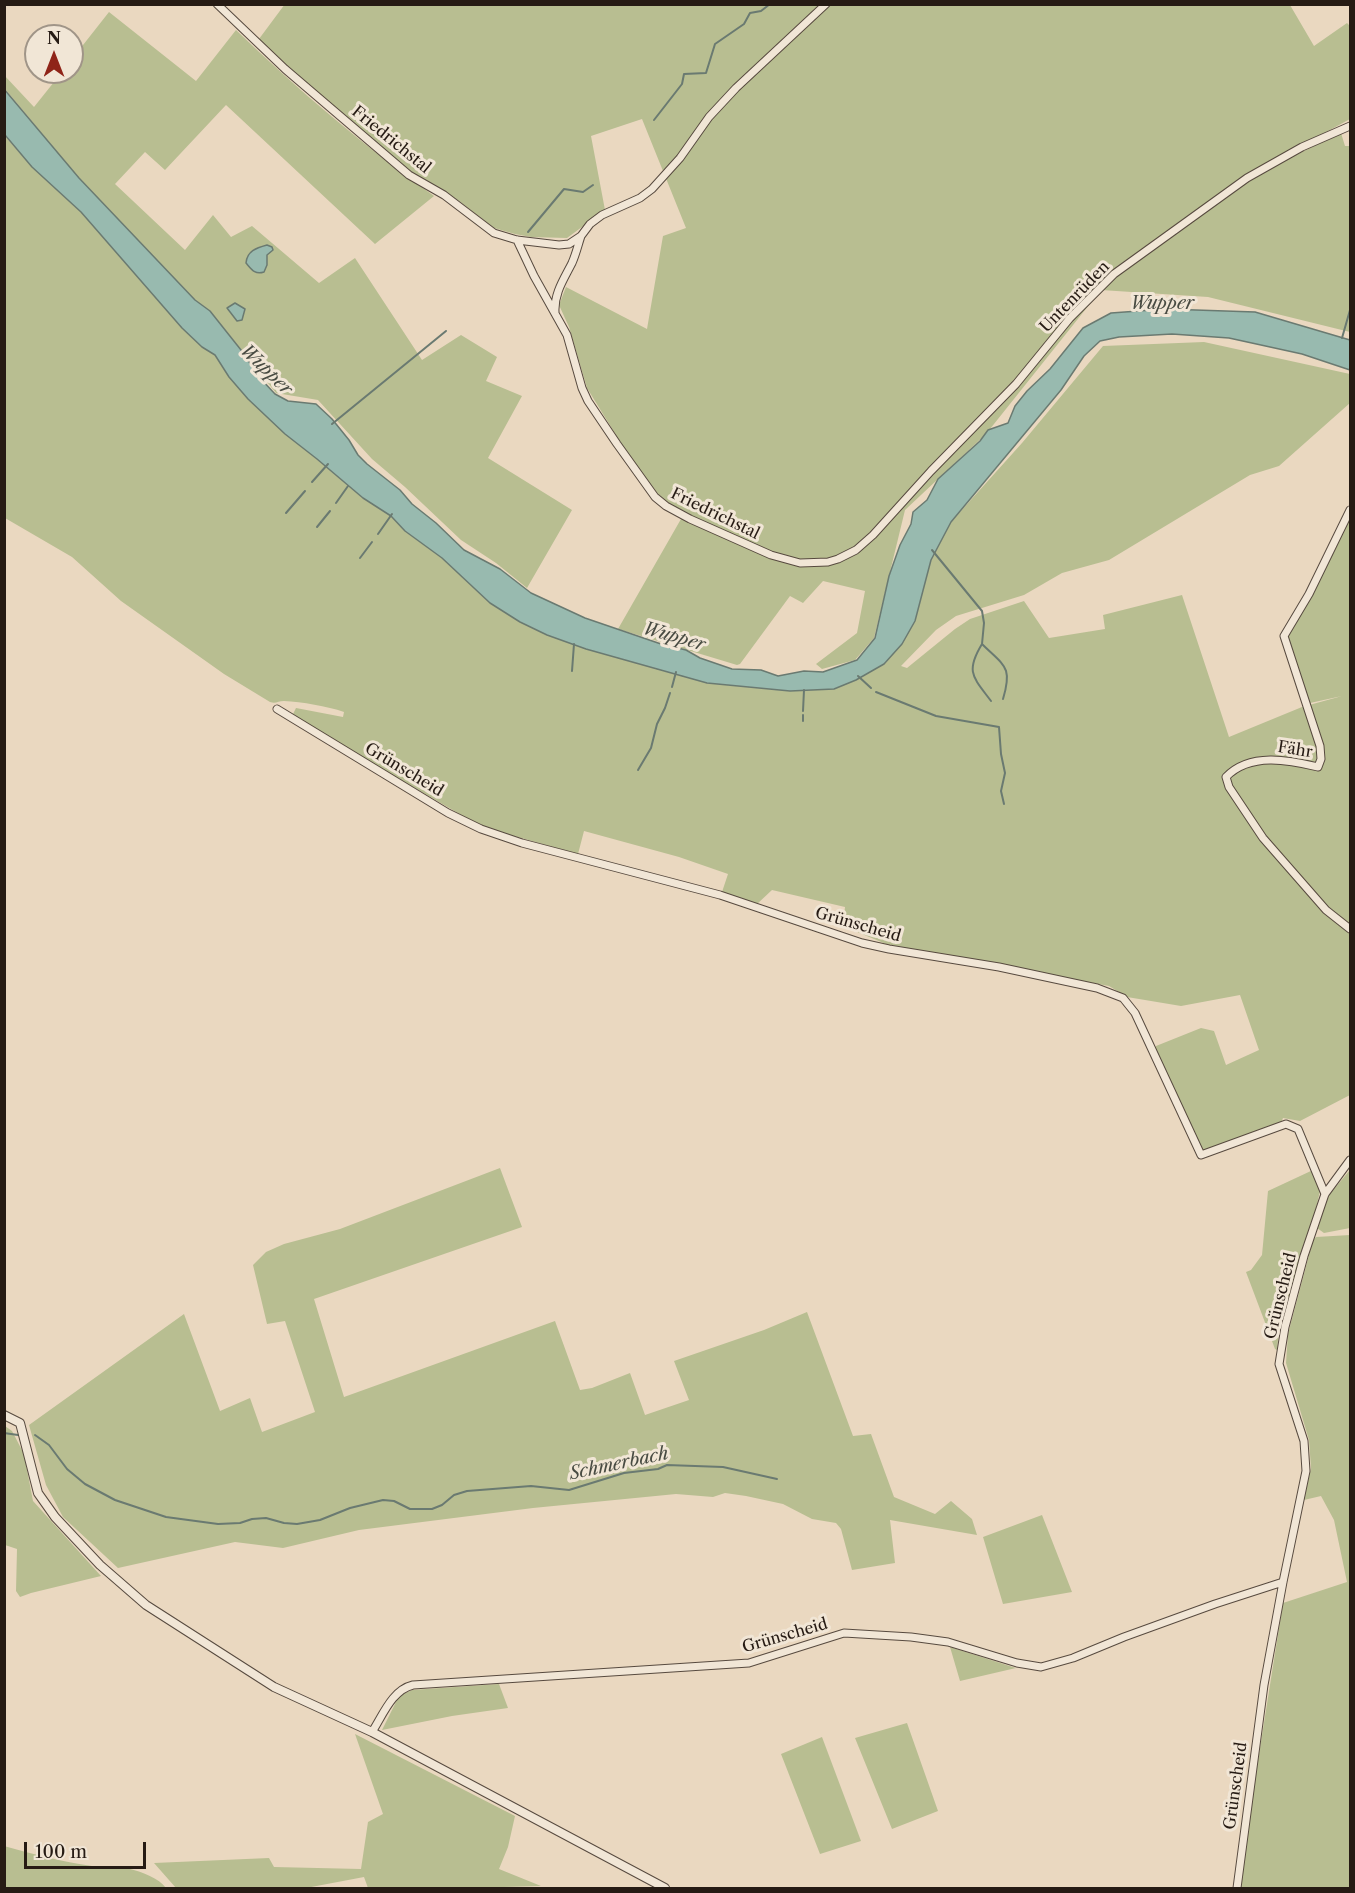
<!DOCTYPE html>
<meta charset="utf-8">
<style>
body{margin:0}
#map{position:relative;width:1355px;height:1893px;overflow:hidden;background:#ead8c0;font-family:"Libre Caslon Text",serif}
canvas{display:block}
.frame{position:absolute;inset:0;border:6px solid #261b14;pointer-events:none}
.north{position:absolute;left:24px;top:24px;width:60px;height:60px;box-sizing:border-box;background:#f1e6d6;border:2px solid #a09588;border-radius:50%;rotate:0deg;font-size:16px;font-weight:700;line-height:24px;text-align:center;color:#261b14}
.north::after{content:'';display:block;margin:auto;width:21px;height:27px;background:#8f2418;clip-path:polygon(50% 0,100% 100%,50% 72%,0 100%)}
.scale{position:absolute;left:24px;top:1842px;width:122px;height:27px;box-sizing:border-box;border:3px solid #261b14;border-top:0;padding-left:8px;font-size:18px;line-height:21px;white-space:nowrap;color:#261b14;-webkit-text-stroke:4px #f1e6d6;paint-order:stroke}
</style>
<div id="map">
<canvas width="1355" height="1893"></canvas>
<div class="frame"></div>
<div class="north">N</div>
<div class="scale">100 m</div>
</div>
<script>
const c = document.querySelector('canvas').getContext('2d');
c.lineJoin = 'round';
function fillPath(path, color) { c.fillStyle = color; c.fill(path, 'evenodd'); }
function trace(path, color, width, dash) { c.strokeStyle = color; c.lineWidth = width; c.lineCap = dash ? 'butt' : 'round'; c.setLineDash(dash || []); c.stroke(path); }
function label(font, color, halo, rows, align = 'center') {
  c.font = font + ' "Libre Caslon Text",serif'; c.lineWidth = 6; c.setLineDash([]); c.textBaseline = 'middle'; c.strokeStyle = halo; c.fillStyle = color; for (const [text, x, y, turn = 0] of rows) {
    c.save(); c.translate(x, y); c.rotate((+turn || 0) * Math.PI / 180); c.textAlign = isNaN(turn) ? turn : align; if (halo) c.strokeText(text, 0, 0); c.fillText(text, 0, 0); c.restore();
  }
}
fillPath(new Path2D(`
 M285,4L1290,5L1314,46L1347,23L1350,26V119L1264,166L1185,219L1128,259L1112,273L1116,276L1249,180L1267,169L1341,133L1345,146H1350V332L1208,297L1101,290L986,434L905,510L874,638L855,660L822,669L816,664L857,633L865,591L823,581L803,603L790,596L740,664L737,665L618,629L685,512L662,499L627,453L587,388L569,327L559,305L566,287L647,329L663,236L686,228L642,119L591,136L605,210L567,238L531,237L515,234L494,228L459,201L422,181L385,151L287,67L259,39Z
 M109,12L196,81L236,30C299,91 363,145 434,196L375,244L226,105L165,170L145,152L115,184L185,250L213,215L231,237L252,226L319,283L355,258L422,360L461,335L497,357L486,381L522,396L488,458L572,510L527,588L496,563L461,540L405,487L372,459L318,400L276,393L210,311L195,300L79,178L5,89L4,75L34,107L62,72H72V59Z
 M4,135L32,167L81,212L182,328L202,347L215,355L229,377L248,399L298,444L317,459L363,498L391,516L405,531L442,558L490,603L520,622L547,635L586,649L707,683L790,691L834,689L856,680L884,664L915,621L931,560L951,522L1022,443L1103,346L1204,342L1350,374V403L1279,466L1250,475L1109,560L1062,573L1024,595L956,616L936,630L901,666L907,668L955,629L970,619L1024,601L1049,638L1105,629L1103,615L1182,595L1229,737L1302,707L1342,696L1310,703L1288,636L1326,568L1350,515V1095L1300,1121L1283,1118L1281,1123L1205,1151L1201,1149L1154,1049L1156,1046L1201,1028L1214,1031L1226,1065L1259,1050L1240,995L1181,1006L1127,997L1109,986L886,944L843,926L845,907L772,890L756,905L722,892L728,874L679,857L584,831L578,854L482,827L325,736L293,714L296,708L343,717L344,712C327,706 302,702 284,701C278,701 276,704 270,702L224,674L121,601L72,557L5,518Z
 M500,1168L522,1227L314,1299L344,1397L555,1321L580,1390L592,1388L630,1373L645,1415L689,1400L674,1361L764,1330L807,1312L853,1436L871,1434L894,1497L935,1514L951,1501L972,1519L977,1535L890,1520L895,1563L852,1570L841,1529L836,1523L812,1519L783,1504L746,1496L725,1493L713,1497L676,1494L533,1508L359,1530L283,1548L235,1542L118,1568L63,1517L46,1485L29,1425L184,1314L220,1411L250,1398L262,1432L315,1412L285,1321L267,1324L253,1265L266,1252L284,1244L340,1229Z
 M1313,1170L1320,1191L1312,1226L1304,1243L1279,1330L1277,1350L1275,1349L1246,1272L1251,1270L1262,1255L1268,1191Z
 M1350,1170V1228L1324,1233L1317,1228L1329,1195Z
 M1350,1235V1888H1241L1250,1811L1283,1603L1347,1582L1334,1520L1321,1496L1304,1500L1311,1468L1309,1440L1286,1363L1288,1334L1313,1240L1316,1237Z
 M5,1426L12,1431L24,1454L33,1501L101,1576L31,1593L20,1597L16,1591L17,1549L5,1545Z
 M1042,1515L1072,1592L1003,1604L983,1537Z
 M950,1647L1016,1668L960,1681Z
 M499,1684L508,1708L452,1716L382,1730L399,1696L412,1690Z
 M907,1723L938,1811L892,1829L855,1738Z
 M355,1734L515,1816L508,1847L499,1869L541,1886L467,1888H368L364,1877L306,1888H176L154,1863L269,1858L274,1867L361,1869L368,1822L383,1814Z
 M822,1737L861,1841L820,1854L781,1754Z
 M4,1846C33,1854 62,1862 92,1866C104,1867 117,1867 130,1869C142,1872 159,1878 166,1888H5Z`), '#b8be91');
const water = new Path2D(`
 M4,89L79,178L195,300L210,311L241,350L260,378L275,394L288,401L316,404L332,419L349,440L358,455L367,464L400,490L412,504L436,523L464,550L500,569L531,593L585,618L661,644L686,650L700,658L732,669L761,670L778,676L804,671L823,672L857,660L875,638L889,576L900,545L911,524L913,512L927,500L938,479L980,441L988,430L1008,423L1015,406L1027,391L1050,369L1083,328L1111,313L1166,309L1255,312L1350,340V370L1302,354L1229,338L1172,334L1119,337L1100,341L1084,356L1061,390L951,522L931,560L915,621L902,644L884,664L856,680L834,689L790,691L707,683L586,649L547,635L520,622L490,603L442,558L405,531L391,516L363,498L317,459L285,434L248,399L229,377L215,355L202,347L182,328L81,212L32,167L5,135Z
 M267,245L272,247L273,250L267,255V265L264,272C255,275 252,270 246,263C247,251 256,248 267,245Z
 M235,303L245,309L242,320L237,321L227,308Z`);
fillPath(water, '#98baaf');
trace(water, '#6a7a71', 1.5);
trace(new Path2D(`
 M654,120L682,84L684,74L706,73L715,44L744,24L750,13L761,11L770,4
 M528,232L564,189L583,192L593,185
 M1342,338L1350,310
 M332,424L446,331
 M312,482L328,464
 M336,503L348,486
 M286,513L305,491
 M317,527L330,511
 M378,534L392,514
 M932,550L982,611L984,623L982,644C1004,666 1013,666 1003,699
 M360,558L372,542
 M982,644C965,672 973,677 991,701
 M572,671L574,644
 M858,676L871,688
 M672,687L676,672
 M876,692L936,716L999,727L1001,754L1005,773L1001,791L1004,804
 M803,711L804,690
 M803,721V715
 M638,770L651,748L657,724L665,708L670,693
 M4,1433L18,1435
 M35,1435L49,1445L67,1469L85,1484L115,1500L166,1517L218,1524L240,1523L252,1519L266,1518L284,1523L297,1524L320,1520L350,1508L383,1500L394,1501L410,1509H432L442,1505L454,1495L467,1491L531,1486L569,1490L624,1473L658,1469L667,1465L723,1467L777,1479`), '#6a7a71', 2);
const minor = new Path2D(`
 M217,4L285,69L409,175L444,195L494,233L517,240L559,245L569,244L581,236L590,224L602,215L640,198L652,189L680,158L709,117L736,88L826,4
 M517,240L534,276L567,335L582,388L588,401L617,444L655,497L666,506L690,519L771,555L800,563L828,562L838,559L856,550L873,535L931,471L1016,384L1070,318L1114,274L1247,178L1302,147L1350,126
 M555,312C554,293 564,279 572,263C576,254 578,245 581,236
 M1350,510L1309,594L1284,636L1320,746L1321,759L1318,767C1289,760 1250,752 1226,777L1229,787L1263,838L1326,910L1350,929
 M277,709L448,813L481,829L522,843L720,895L862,943L889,949L999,967L1097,988L1123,998L1135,1013L1201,1155L1286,1124L1298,1129L1325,1194
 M372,1732C383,1715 392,1690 413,1685L749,1663L844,1633L911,1637L948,1642L1017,1663L1041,1667L1073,1658L1124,1637L1215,1604L1283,1582
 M1237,1888L1264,1685L1283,1582L1306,1471L1304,1441L1279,1364L1285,1327L1304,1256L1325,1194L1350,1160`);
const tertiary = new Path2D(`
 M4,1415L20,1423L38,1493L55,1517L100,1565L146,1605L274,1687L372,1732L665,1888`);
trace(minor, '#574a3f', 9);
trace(tertiary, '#574a3f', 10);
trace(minor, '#f1e6d6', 7);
trace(tertiary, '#f1e6d6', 8);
label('16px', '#261b14', '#f1e6d6', [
 ["Friedrichstal",391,140,39],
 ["Untenrüden",1075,297,-46],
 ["Friedrichstal",715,514,26],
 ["Fähr",1295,750,9],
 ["Grünscheid",404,770,31],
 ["Grünscheid",858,925,16],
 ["Grünscheid",1281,1296,-76],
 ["Grünscheid",785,1636,-16],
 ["Grünscheid",1236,1786,-82]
]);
label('italic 18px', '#484b42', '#f1e6d6', [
 ["Wupper",1162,304],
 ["Wupper",266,370,44],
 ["Wupper",674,637,16],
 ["Schmerbach",619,1464,-12]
]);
</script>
